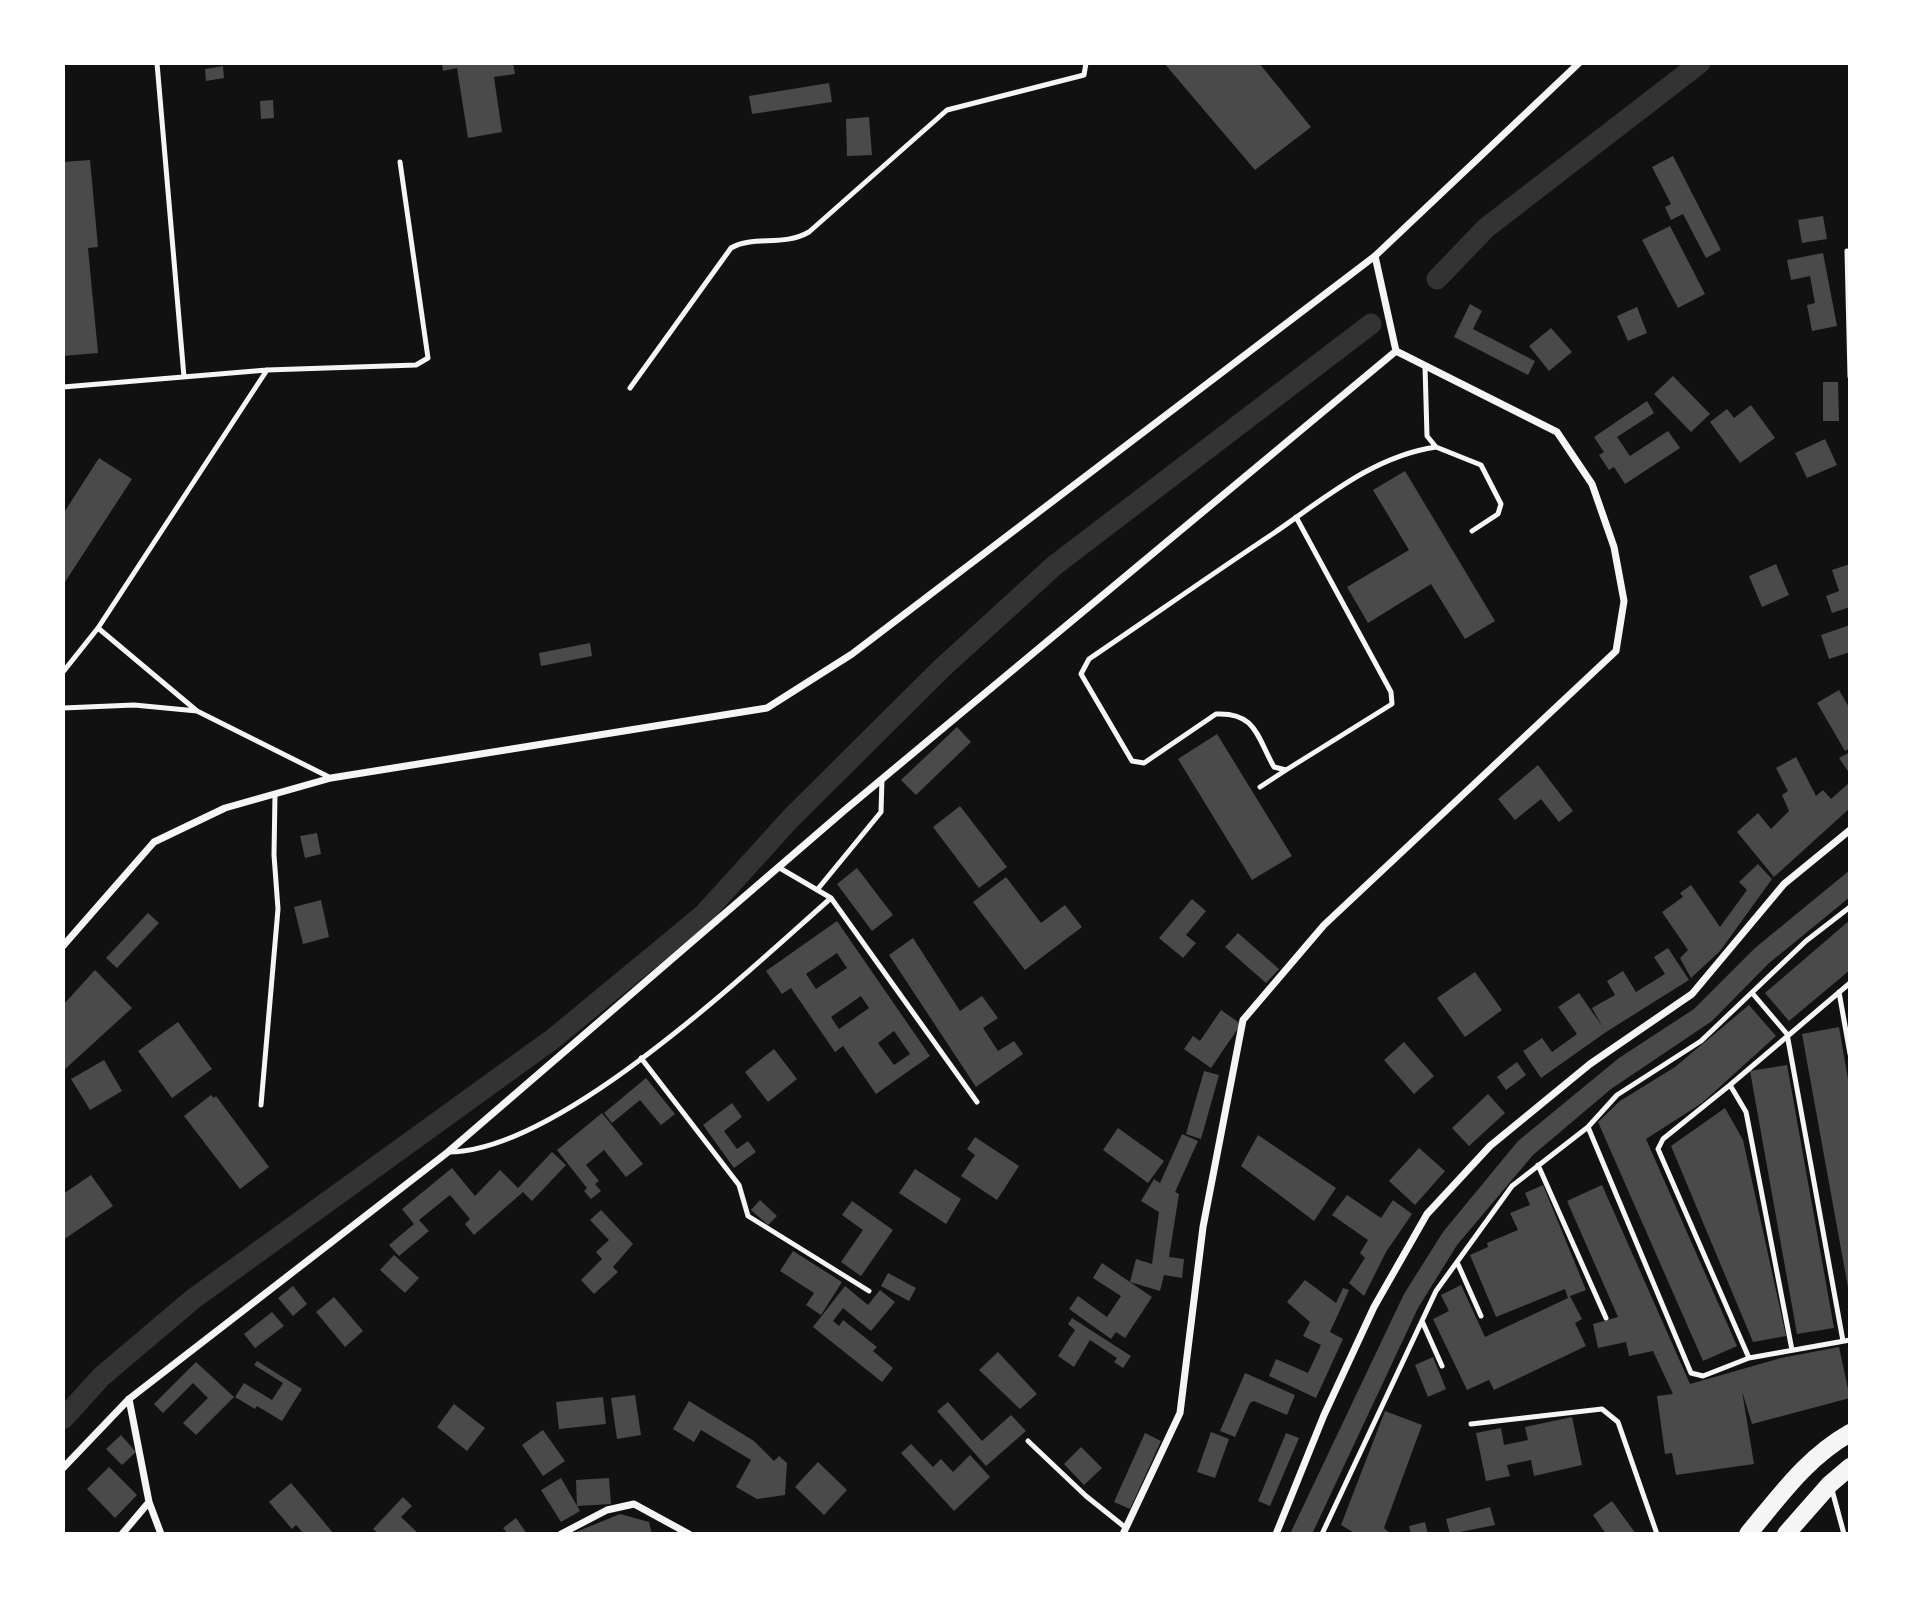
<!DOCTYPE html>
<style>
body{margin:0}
#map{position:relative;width:1913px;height:1597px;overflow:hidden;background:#111;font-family:Ubuntu,sans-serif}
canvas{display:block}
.frame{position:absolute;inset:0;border:65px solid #fff;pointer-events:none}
</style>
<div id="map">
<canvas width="1913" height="1597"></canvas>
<div class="frame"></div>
</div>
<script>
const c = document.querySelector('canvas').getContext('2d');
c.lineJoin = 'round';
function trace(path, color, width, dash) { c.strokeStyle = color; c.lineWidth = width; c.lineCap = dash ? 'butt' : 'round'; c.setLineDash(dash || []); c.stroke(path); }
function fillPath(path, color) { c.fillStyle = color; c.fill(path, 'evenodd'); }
trace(new Path2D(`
 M1437,279L1486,228L1700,63
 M63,1419L101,1377L193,1299L554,1038L704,914L791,818L942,668L1055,565L1371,324`), '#333', 21);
fillPath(new Path2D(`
 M442,63H513L515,74L494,77L502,132L468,138L457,68L443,71Z
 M1164,63H1259L1311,127L1255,170Z
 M223,66L224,78L206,81L205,69Z
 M829,83L832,102L752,114L749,96Z
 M273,100L274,118L261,119L260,101Z
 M869,117L872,155L847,156L846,119Z
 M1673,156L1721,250L1706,258L1683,214L1671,220L1665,207L1671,204L1652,167Z
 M90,160L98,247L88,248L98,353L63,356V162Z
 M1823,216L1827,239L1802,243L1798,220Z
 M1670,226L1705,294L1678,308L1642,240Z
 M1823,253L1837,326L1812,331L1807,305L1815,303L1810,276L1791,280L1787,260Z
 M1470,304L1482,311L1473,329L1535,361L1528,375L1454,337Z
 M1637,307L1647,333L1628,341L1617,316Z
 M1551,328L1572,352L1549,371L1529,346Z
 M1673,376L1710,414L1691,432L1654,394Z
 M1823,382H1838L1839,421H1823Z
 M1647,401L1654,413L1617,437L1630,456L1668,431L1680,448L1625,484L1614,467L1609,470L1599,455L1604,452L1594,437Z
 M1751,405L1775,438L1740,463L1710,422L1727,409L1734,418Z
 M1825,439L1837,465L1807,478L1795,453Z
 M99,458L132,479L63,585V514Z
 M1405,471L1495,621L1465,639L1431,584L1368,623L1347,587L1409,550L1373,490Z
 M1776,564L1789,595L1762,607L1749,576Z
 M1850,564V607L1832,613L1826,596L1839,591L1832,570Z
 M1850,625V652L1829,659L1821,635Z
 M590,643L592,656L541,666L539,653Z
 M1839,690L1850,709V748L1845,751L1817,703Z
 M957,727L971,742L916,795L901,780Z
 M1217,734L1292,856L1252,880L1178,759Z
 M1850,752V774L1839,758Z
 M1796,757L1816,796L1823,790L1831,799L1850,782V808L1774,877L1737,832L1758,813L1771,829L1789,811L1782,795L1788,791L1776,768Z
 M1538,765L1573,811L1559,822L1541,799L1515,820L1498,799Z
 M960,806L1007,867L979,888L933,827Z
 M317,833L321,854L305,858L300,836Z
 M1758,864L1772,879L1720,951L1691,978L1680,958L1688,950L1662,912L1683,897L1680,893L1691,885L1720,927L1747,890L1739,882Z
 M857,868L893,915L872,931L837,884Z
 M1850,870V897L1768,964L1712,1021L1611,1089L1533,1155L1457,1245L1418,1308L1312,1534H1290L1404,1294L1443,1232L1518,1141L1619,1058L1694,1009L1755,948Z
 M1006,877L1041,923L1065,905L1082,927L1025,970L973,902Z
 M1192,899L1206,911L1186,935L1196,943L1183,958L1159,938Z
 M321,900L329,937L303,944L294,907Z
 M148,913L159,923L117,968L106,958Z
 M1850,920V970L1789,1021L1765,993Z
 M837,921L930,1056L876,1094L843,1046L835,1052L791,988L782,994L766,971ZM837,953L847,968L816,989L806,974ZM861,996L869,1008L839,1029L831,1017ZM894,1031L910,1054L894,1065L878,1043Z
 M1238,933L1279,969L1266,983L1225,947Z
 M913,938L960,1011L982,996L998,1018L983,1028L998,1051L1014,1041L1023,1054L976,1087L889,955Z
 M1668,948L1689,980L1606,1032L1541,1078L1523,1051L1542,1038L1552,1052L1577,1034L1558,1007L1579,993L1602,1026L1592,1008L1615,995L1607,981L1623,971L1636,992L1665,974L1654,957Z
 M95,970L132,1008L63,1071V1005Z
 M1475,972L1502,1010L1465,1037L1437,998Z
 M1749,1005L1776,1036L1702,1103L1646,1139L1737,1346L1703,1361L1598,1122L1620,1101L1675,1067Z
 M1221,1010L1241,1024L1211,1068L1184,1049L1193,1036L1200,1041Z
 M178,1022L212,1069L172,1098L138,1051Z
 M1839,1027L1850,1091L1849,1293L1802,1034Z
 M1404,1042L1434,1076L1414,1094L1384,1060Z
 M774,1049L797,1079L768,1102L745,1072Z
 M104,1060L122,1091L90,1110L71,1079Z
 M1517,1062L1526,1075L1506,1090L1497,1077Z
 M1787,1065L1834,1328L1797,1334L1750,1071Z
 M1204,1071L1219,1075L1201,1139L1186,1134Z
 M646,1078L675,1114L661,1125L640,1100L612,1123L604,1113Z
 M1488,1094L1505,1113L1469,1146L1452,1128Z
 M211,1095L214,1098L216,1096L269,1167L240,1189L184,1116Z
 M732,1103L742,1117L724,1131L737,1149L748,1141L756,1152L734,1168L703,1125Z
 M1725,1108L1743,1140L1786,1336L1753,1342L1671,1146Z
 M602,1113L643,1164L626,1177L604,1150L586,1165L599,1181L595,1184L601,1191L591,1199L584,1191L587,1188L557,1150Z
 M1118,1128L1164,1161L1148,1183L1103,1150Z
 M1182,1134L1198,1141L1175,1192L1179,1194L1169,1257L1184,1259L1182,1278L1164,1275L1160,1291L1130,1282L1136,1259L1152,1264L1159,1212L1141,1201L1154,1179L1160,1183Z
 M1258,1135L1336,1188L1314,1221L1241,1166Z
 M975,1137L1019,1166L997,1200L961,1176L975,1155L967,1149Z
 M1419,1148L1445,1171L1415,1205L1389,1181Z
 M552,1152L566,1165L532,1201L523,1192L474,1235L465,1224L470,1219L450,1195L419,1220L429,1231L399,1256L389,1245L414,1224L402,1209L452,1168L475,1196L500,1170L518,1188Z
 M915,1169L961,1199L946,1224L899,1193Z
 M91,1175L113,1206L63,1240V1194Z
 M1543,1185L1586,1290L1570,1296L1582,1319L1575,1323L1586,1346L1494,1390L1489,1380L1467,1390L1433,1319L1449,1311L1441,1295L1461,1285L1485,1337L1568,1298L1565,1289L1496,1317L1470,1255L1488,1247L1487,1243L1518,1230L1510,1213L1530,1205L1525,1193Z
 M1602,1185L1690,1384L1781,1358L1839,1347L1850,1398L1752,1424L1742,1391L1754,1464L1676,1475L1672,1453L1665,1454L1657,1396L1673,1394L1653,1351L1629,1356L1626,1342L1598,1348L1593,1324L1618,1317L1567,1201Z
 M1347,1195L1381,1218L1393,1200L1412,1214L1386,1252L1364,1296L1349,1283L1365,1258L1360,1253L1368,1240L1332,1215Z
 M760,1200L777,1216L768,1225L751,1210Z
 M852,1201L893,1230L861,1276L841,1262L863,1230L842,1215Z
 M601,1210L633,1244L613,1267L618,1272L594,1294L581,1280L602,1259L596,1252L609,1240L590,1220Z
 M793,1251L842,1282L821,1315L806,1305L814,1293L780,1271Z
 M394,1255L419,1278L405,1293L380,1270Z
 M1102,1263L1152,1297L1125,1338L1116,1332L1111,1339L1069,1309L1078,1296L1107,1317L1121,1296L1093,1278Z
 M888,1273L916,1288L909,1301L881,1286Z
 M1305,1280L1336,1303L1343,1288L1349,1290L1330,1332L1343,1339L1316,1398L1269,1376L1276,1359L1308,1373L1321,1345L1303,1336L1310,1322L1287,1302Z
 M293,1286L307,1304L293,1316L278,1298Z
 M845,1286L868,1305L880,1290L895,1302L871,1331L843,1308L833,1321L839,1326L843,1320L877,1347L873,1351L893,1368L882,1382L813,1327Z
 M334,1297L363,1331L345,1347L316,1312Z
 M272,1312L284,1326L255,1348L244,1334Z
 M1072,1318L1131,1356L1123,1368L1114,1362L1117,1358L1090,1340L1074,1367L1058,1356L1075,1330L1068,1324Z
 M998,1352L1037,1394L1020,1409L979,1370Z
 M1433,1357L1446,1389L1428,1397L1415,1365Z
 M257,1361L302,1389L282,1421L257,1406L255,1409L235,1397L244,1383L272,1400L283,1383L254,1365Z
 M196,1362L234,1397L196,1435L183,1423L208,1398L193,1383L163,1413L154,1404Z
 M1245,1373L1295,1395L1287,1415L1254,1401L1250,1403L1235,1437L1220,1431Z
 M635,1395L641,1435L617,1439L611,1398Z
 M603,1397L606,1424L559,1429L556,1402Z
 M689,1401L754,1441L774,1461L779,1456L787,1463L785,1495L757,1499L736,1487L751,1460L701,1430L694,1442L673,1429Z
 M948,1402L982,1441L1011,1415L1026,1431L986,1466L937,1411Z
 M454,1404L485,1428L467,1451L437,1427Z
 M1385,1411L1422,1425L1384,1528L1391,1534H1356L1341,1525Z
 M1572,1417L1582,1465L1534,1476L1531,1460L1507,1465L1510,1476L1486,1481L1476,1433L1501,1428L1504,1445L1528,1440L1525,1427Z
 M543,1430L565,1461L543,1476L522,1445Z
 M1211,1432L1229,1439L1215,1478L1197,1472Z
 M1145,1433L1161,1441L1130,1509L1114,1502Z
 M1286,1433L1299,1438L1270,1506L1258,1501Z
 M121,1435L136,1452L122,1465L106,1449Z
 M911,1444L933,1467L941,1459L953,1472L970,1455L990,1477L954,1511L901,1453Z
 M1081,1447L1102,1468L1084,1485L1064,1464Z
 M818,1462L847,1490L824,1515L795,1487Z
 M109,1467L137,1495L115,1518L87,1489Z
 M561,1478L580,1511L561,1522L541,1490Z
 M609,1478L611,1504L577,1506L576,1480Z
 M291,1483L314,1510L334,1534H304L296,1525L292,1529L269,1502Z
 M403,1497L412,1506L401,1517L419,1534H379L373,1529Z
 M1612,1501L1636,1534H1606L1593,1515Z
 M1490,1507L1495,1525L1450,1534L1446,1519Z
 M620,1514L649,1522L652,1534H571Z
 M516,1518L527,1534H508L503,1528Z
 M1425,1522L1428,1534H1411L1409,1526Z`), '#4a4a4a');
trace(new Path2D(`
 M157,63L184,377
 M1847,251L1850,377
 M1425,366L1427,436L1436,447L1481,465L1501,504L1498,514L1472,531
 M63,387L267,370L416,365L428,358L400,162
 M630,388L731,248C753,235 783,247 809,232L947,110L1084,75L1086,63
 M1296,517L1391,692L1392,704L1286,770L1274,767C1257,737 1256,712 1216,714L1144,763L1132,761L1081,674L1089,659C1151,617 1212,574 1274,533C1325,498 1374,456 1436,447
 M98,628L197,711
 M63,672L98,628L267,370
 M63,708L134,705L197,711L331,778
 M1260,787L1286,770
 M778,867L831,898L977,1102
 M817,890L881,812L882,779
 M1839,992L1850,1054
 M1753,994L1787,1034L1843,1341
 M641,1058L739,1185L748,1216L869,1291
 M1730,1085L1850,983
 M261,1105L278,909L274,855L275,794
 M1588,1127L1691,1373L1703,1376L1749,1358L1850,1340
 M448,1152C559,1152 747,972 831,898
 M1538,1165L1606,1318
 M1457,1262L1481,1316
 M1422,1321L1442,1366
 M1749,1358L1658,1149L1663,1139L1730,1085L1746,1112L1792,1350
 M1471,1424L1602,1409L1618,1422L1657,1534
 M1028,1441L1086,1496L1126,1528
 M1832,1490L1844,1534
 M1322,1534L1436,1291L1512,1186L1588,1127L1617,1095L1701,1041L1806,941L1850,907`), '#f5f5f5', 5);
trace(new Path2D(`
 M63,946L154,842L225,808L331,778L767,708L852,654L1375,256L1579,63
 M129,1399L149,1502L161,1534
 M63,1468L129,1399L448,1152L846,809L1396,351L1375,256
 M122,1534L149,1502
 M561,1534L607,1510L634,1504L689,1534
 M1123,1534L1180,1413L1203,1227L1243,1020L1324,925L1616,651L1624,601L1614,547L1592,484L1557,432L1396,351
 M1276,1534L1324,1415L1374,1307L1427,1214L1490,1146L1590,1064L1692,994L1784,884L1850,830`), '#f5f5f5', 7);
trace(new Path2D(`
 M1748,1534C1780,1496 1806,1458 1850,1433
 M1786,1534L1830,1484L1850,1467`), '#f5f5f5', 18);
</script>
